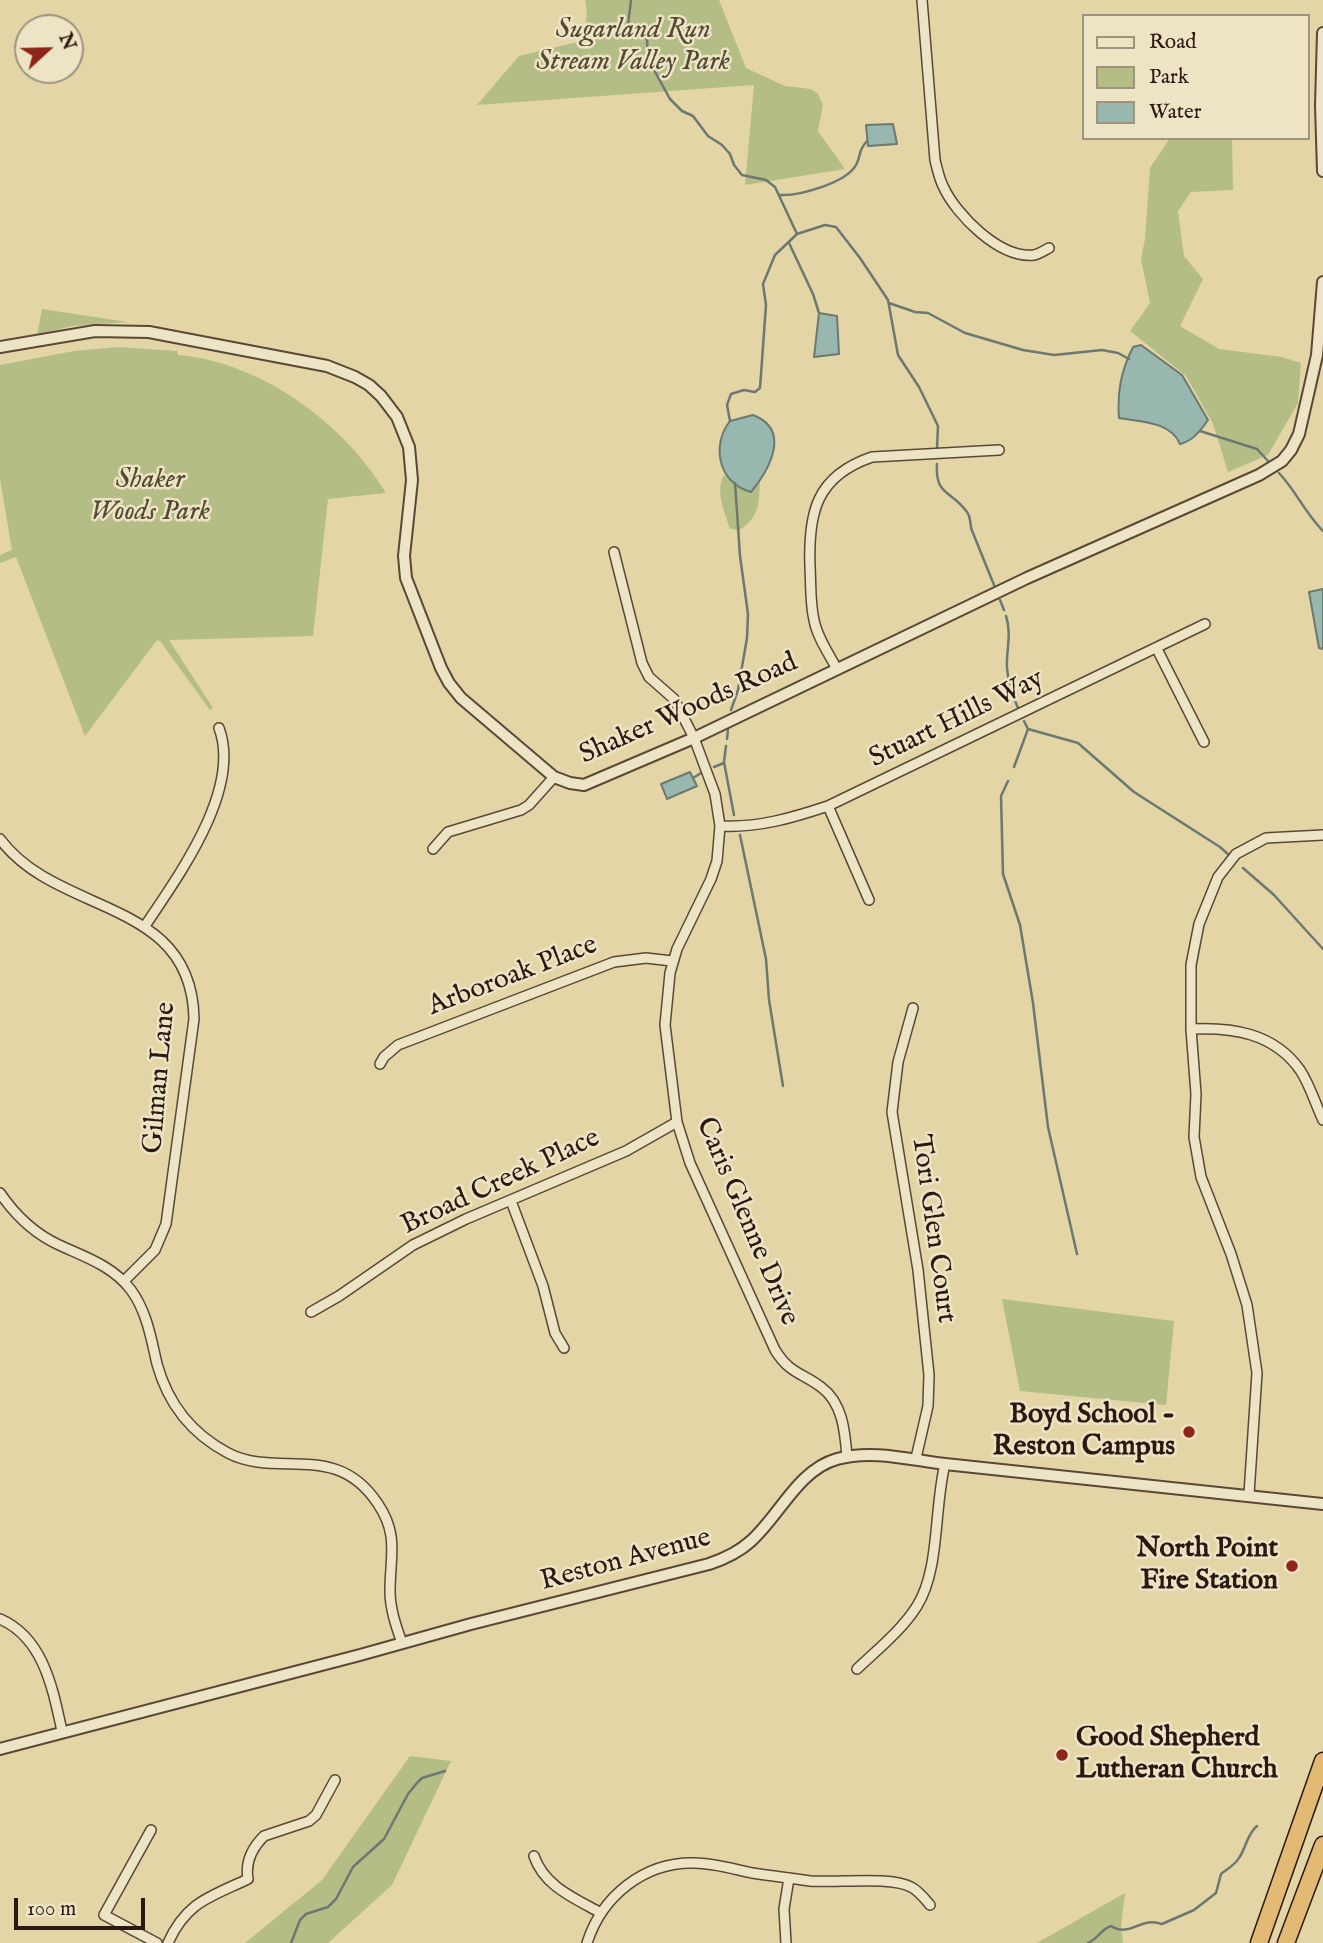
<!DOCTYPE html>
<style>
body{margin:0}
#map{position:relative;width:1323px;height:1943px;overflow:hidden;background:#e4d5a7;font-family:"IM FELL English",serif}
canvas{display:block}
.legend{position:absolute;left:1082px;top:14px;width:228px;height:126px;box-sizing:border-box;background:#ede4c6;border:2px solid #9f937e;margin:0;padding:9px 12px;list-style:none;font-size:21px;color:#2b1911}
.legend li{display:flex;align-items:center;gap:14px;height:35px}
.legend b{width:35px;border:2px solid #9f937e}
.north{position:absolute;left:14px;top:14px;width:70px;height:70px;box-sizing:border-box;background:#ede4c6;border:2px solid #9f937e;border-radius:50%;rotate:68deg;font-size:19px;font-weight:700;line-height:28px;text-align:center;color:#2b1911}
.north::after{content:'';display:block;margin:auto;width:24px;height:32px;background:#8f2418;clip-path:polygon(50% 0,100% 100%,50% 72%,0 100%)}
.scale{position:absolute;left:14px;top:1898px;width:131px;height:32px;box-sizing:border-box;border:4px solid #2b1911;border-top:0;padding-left:9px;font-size:21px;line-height:24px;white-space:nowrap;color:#2b1911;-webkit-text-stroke:5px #ede4c6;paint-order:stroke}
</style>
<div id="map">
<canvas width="1323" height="1943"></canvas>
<ul class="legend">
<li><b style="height:9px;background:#ede4c6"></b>Road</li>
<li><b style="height:19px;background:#b5bd87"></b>Park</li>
<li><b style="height:19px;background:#97b7af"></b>Water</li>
</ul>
<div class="north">N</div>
<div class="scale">100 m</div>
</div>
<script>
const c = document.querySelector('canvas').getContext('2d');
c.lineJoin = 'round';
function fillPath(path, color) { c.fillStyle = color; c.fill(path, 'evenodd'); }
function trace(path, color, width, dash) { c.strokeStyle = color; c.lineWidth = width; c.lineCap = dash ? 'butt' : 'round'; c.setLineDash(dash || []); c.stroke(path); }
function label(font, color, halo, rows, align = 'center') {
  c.font = font + ' "IM FELL English",serif'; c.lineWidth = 5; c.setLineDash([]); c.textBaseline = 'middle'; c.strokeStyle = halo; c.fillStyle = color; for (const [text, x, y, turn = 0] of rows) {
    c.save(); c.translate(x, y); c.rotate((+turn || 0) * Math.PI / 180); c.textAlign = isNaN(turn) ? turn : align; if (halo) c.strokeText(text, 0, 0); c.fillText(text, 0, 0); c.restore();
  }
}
fillPath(new Path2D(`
 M585,0H719L746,68L785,86L811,89L818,94L823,105L818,131L845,169L745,185L754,85L477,105L519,56L586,40C584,26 589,14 585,0Z
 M1170,138H1232L1233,190L1191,192L1178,211L1184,256L1203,279L1180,326L1219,349L1282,357L1301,363L1298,403L1268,455L1228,472L1213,424L1186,376L1130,331L1150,303L1141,259L1145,239L1150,168Z
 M42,309L128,322L72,326L37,335Z
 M118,347L177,351L178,355C261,362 344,423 386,493L328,499L313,636L169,640L213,708L210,710L160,641L157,640L85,736L16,557L0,563V555L12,550L0,479V365L74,351Z
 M726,473L747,492H751L760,481C759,502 760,518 739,530L730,529C725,513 713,487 726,473Z
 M1002,1299L1174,1321L1166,1405L1020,1391Z
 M410,1756L451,1761L392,1885L328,1943H245L322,1880Z
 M1125,1893L1121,1927L1123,1943H1037Z`), '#b5bd87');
const water = new Path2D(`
 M893,124L897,144L868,146L866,125Z
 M819,313L837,316L839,354L814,357Z
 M1141,345L1182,375L1208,420C1201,430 1193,441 1180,444C1170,421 1140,422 1119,418C1117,392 1121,371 1133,347Z
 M753,415C792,430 769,470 751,492C718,483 711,445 730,421Z
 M1323,589V649L1319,648L1309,592Z
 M690,772L697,786L667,799L661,784Z`);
fillPath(water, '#97b7af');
trace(water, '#6c7870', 2);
trace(new Path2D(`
 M631,0L628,25L647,39L648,59L670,99L682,111L693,116L708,136L722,145L730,154L734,165L742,175L766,180L775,187L797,234L825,225L836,227L860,258L888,300L898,355L919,387L938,426L937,448
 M780,195C799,196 846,183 856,165C862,154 857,152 867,141
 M789,243L813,294L819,313
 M889,303L915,312L928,313L965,333L1023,350L1054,355L1102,350L1118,353L1129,359
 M730,421L727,405L731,394L744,390L755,392L760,388L766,305L763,284L775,255L797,234
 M1200,431L1257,449L1268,461
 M937,464C935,496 951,490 967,512C972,519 969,526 973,533C980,550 987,568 994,585
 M1279,473C1296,491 1305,513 1323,531
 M1000,600L1004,610
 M1006,616C1012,633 1006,651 1007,668C1008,682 1012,695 1018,708
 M731,710L738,690L747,638L748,614L740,556L735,483
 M1024,721L1028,729
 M1028,729L1078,743L1134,792L1220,847L1230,856
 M727,739L728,729
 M726,746L724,762L734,815
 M714,767L724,763
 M1014,767L1028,729
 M693,778L701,773
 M1008,781L1001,796L1003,874L1020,925L1033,1003L1048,1127L1077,1254
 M740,835L766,959L769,1000L783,1086
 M1243,868L1274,895L1323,949
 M291,1943L300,1920L306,1914L328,1907L336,1899L353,1867L384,1839L408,1794L416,1784L422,1778L445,1771
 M1088,1943C1098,1939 1101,1929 1111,1926C1130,1938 1141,1916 1162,1924L1194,1910L1216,1893L1221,1874C1227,1869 1235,1865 1239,1858C1246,1848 1247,1834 1257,1826`), '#6c7870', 2.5);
const minor = new Path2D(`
 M922,0L935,160C937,168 939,178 943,186C956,215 1000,259 1034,255C1039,254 1045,250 1049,248
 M614,552L642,663L649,677L674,699L694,738L715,794L720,826L717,861L711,879L677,949L670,973L665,1025L677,1122L690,1163L775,1350C790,1374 801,1372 821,1387C843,1403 845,1432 847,1457
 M1157,649L1204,742
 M837,669C829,654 817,637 814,620C810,603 811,584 810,567C808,513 816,476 872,457L999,450
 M828,806L869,900
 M720,826C758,828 792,818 828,806L1205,624
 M0,839C58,917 192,897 194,1019L166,1224L155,1250L124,1281
 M433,849L448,832L521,810L529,805L554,777
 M145,926C178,876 242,790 219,728
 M913,1008L898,1062L892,1112L918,1270L929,1375L928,1406L916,1458
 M1191,1029C1232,1027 1274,1033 1300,1070C1310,1085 1315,1103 1323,1120
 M380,1064L384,1057L398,1045L614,962L646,958L672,961
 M0,1193C15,1215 35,1234 59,1245C85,1257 113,1266 131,1290C147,1312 151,1338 157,1364C168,1404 192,1434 228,1453C278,1479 336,1440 378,1504C399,1535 390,1557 390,1591C390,1609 396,1626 402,1643
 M511,1201L543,1286L555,1333L564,1348
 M311,1312L339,1296L413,1245L466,1219L626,1151L677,1122
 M1249,1494L1257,1373L1247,1305L1231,1254L1201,1177L1194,1137L1196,1094L1191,1029V965L1199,924L1218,877L1236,854L1266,838L1323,835
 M0,1619C44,1638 53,1690 62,1731
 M857,1669C877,1650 902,1630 917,1606C940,1570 934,1507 945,1464
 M151,1830L104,1915L157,1943
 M534,1856C544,1886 574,1898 601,1913
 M168,1943C186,1902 210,1897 248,1879C245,1862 252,1848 264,1836L309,1821L316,1815L335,1780
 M587,1943C602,1896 644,1862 694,1863C714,1863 733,1869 752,1873C771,1876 791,1878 810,1881C836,1883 891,1876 911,1887C919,1891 925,1899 930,1905
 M786,1943L784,1909L789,1878`);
const tertiary = new Path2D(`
 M1323,33L1321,105L1323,171
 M0,347L95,331L149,332L327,366L355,377L369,385L381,396L397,417L409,447L412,480L404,556L406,578L441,668L449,683L461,698L554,777L570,783L584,785L694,738L1027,578L1259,475L1282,461L1291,450L1299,434L1317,355L1323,282
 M0,1749L360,1655L471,1624L709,1564C724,1559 739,1552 751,1541C780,1515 798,1470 837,1459C872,1449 911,1460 945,1464L1323,1504`);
const trunk = new Path2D(`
 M1259,1943L1323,1761
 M1286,1943L1323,1845`);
trace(minor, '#594836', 12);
trace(tertiary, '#594836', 14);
trace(trunk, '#2b1911', 19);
trace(minor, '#ede4c6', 9);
trace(tertiary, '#ede4c6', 10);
trace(trunk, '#e2ba74', 16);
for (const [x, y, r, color] of [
 [1189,1432,7,"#8f2418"],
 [1292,1566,7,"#8f2418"],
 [1062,1755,7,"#8f2418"]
]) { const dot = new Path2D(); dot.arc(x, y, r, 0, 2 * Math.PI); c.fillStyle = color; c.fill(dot); trace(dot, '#ede4c6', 2.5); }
label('italic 28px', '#544a34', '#ede4c6', [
 ["Sugarland Run",633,31],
 ["Stream Valley Park",633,63],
 ["Shaker",150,481],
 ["Woods Park",150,513]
]);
label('28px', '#2b1911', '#ede4c6', [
 ["Shaker Woods Road",689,710,-24],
 ["Stuart Hills Way",957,720,-26],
 ["Arboroak Place",513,977,-21],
 ["Gilman Lane",161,1078,-85],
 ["Broad Creek Place",501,1183,-25],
 ["Caris Glenne Drive",746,1222,67],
 ["Tori Glen Court",932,1229,82],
 ["Reston Avenue",626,1561,-15]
]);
label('bold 28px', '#2b1911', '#ede4c6', [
 ["Boyd School -",1175,1416],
 ["Reston Campus",1175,1448],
 ["North Point",1278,1550],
 ["Fire Station",1278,1582],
 ["Good Shepherd",1076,1739,"left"],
 ["Lutheran Church",1076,1771,"left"]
], 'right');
</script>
